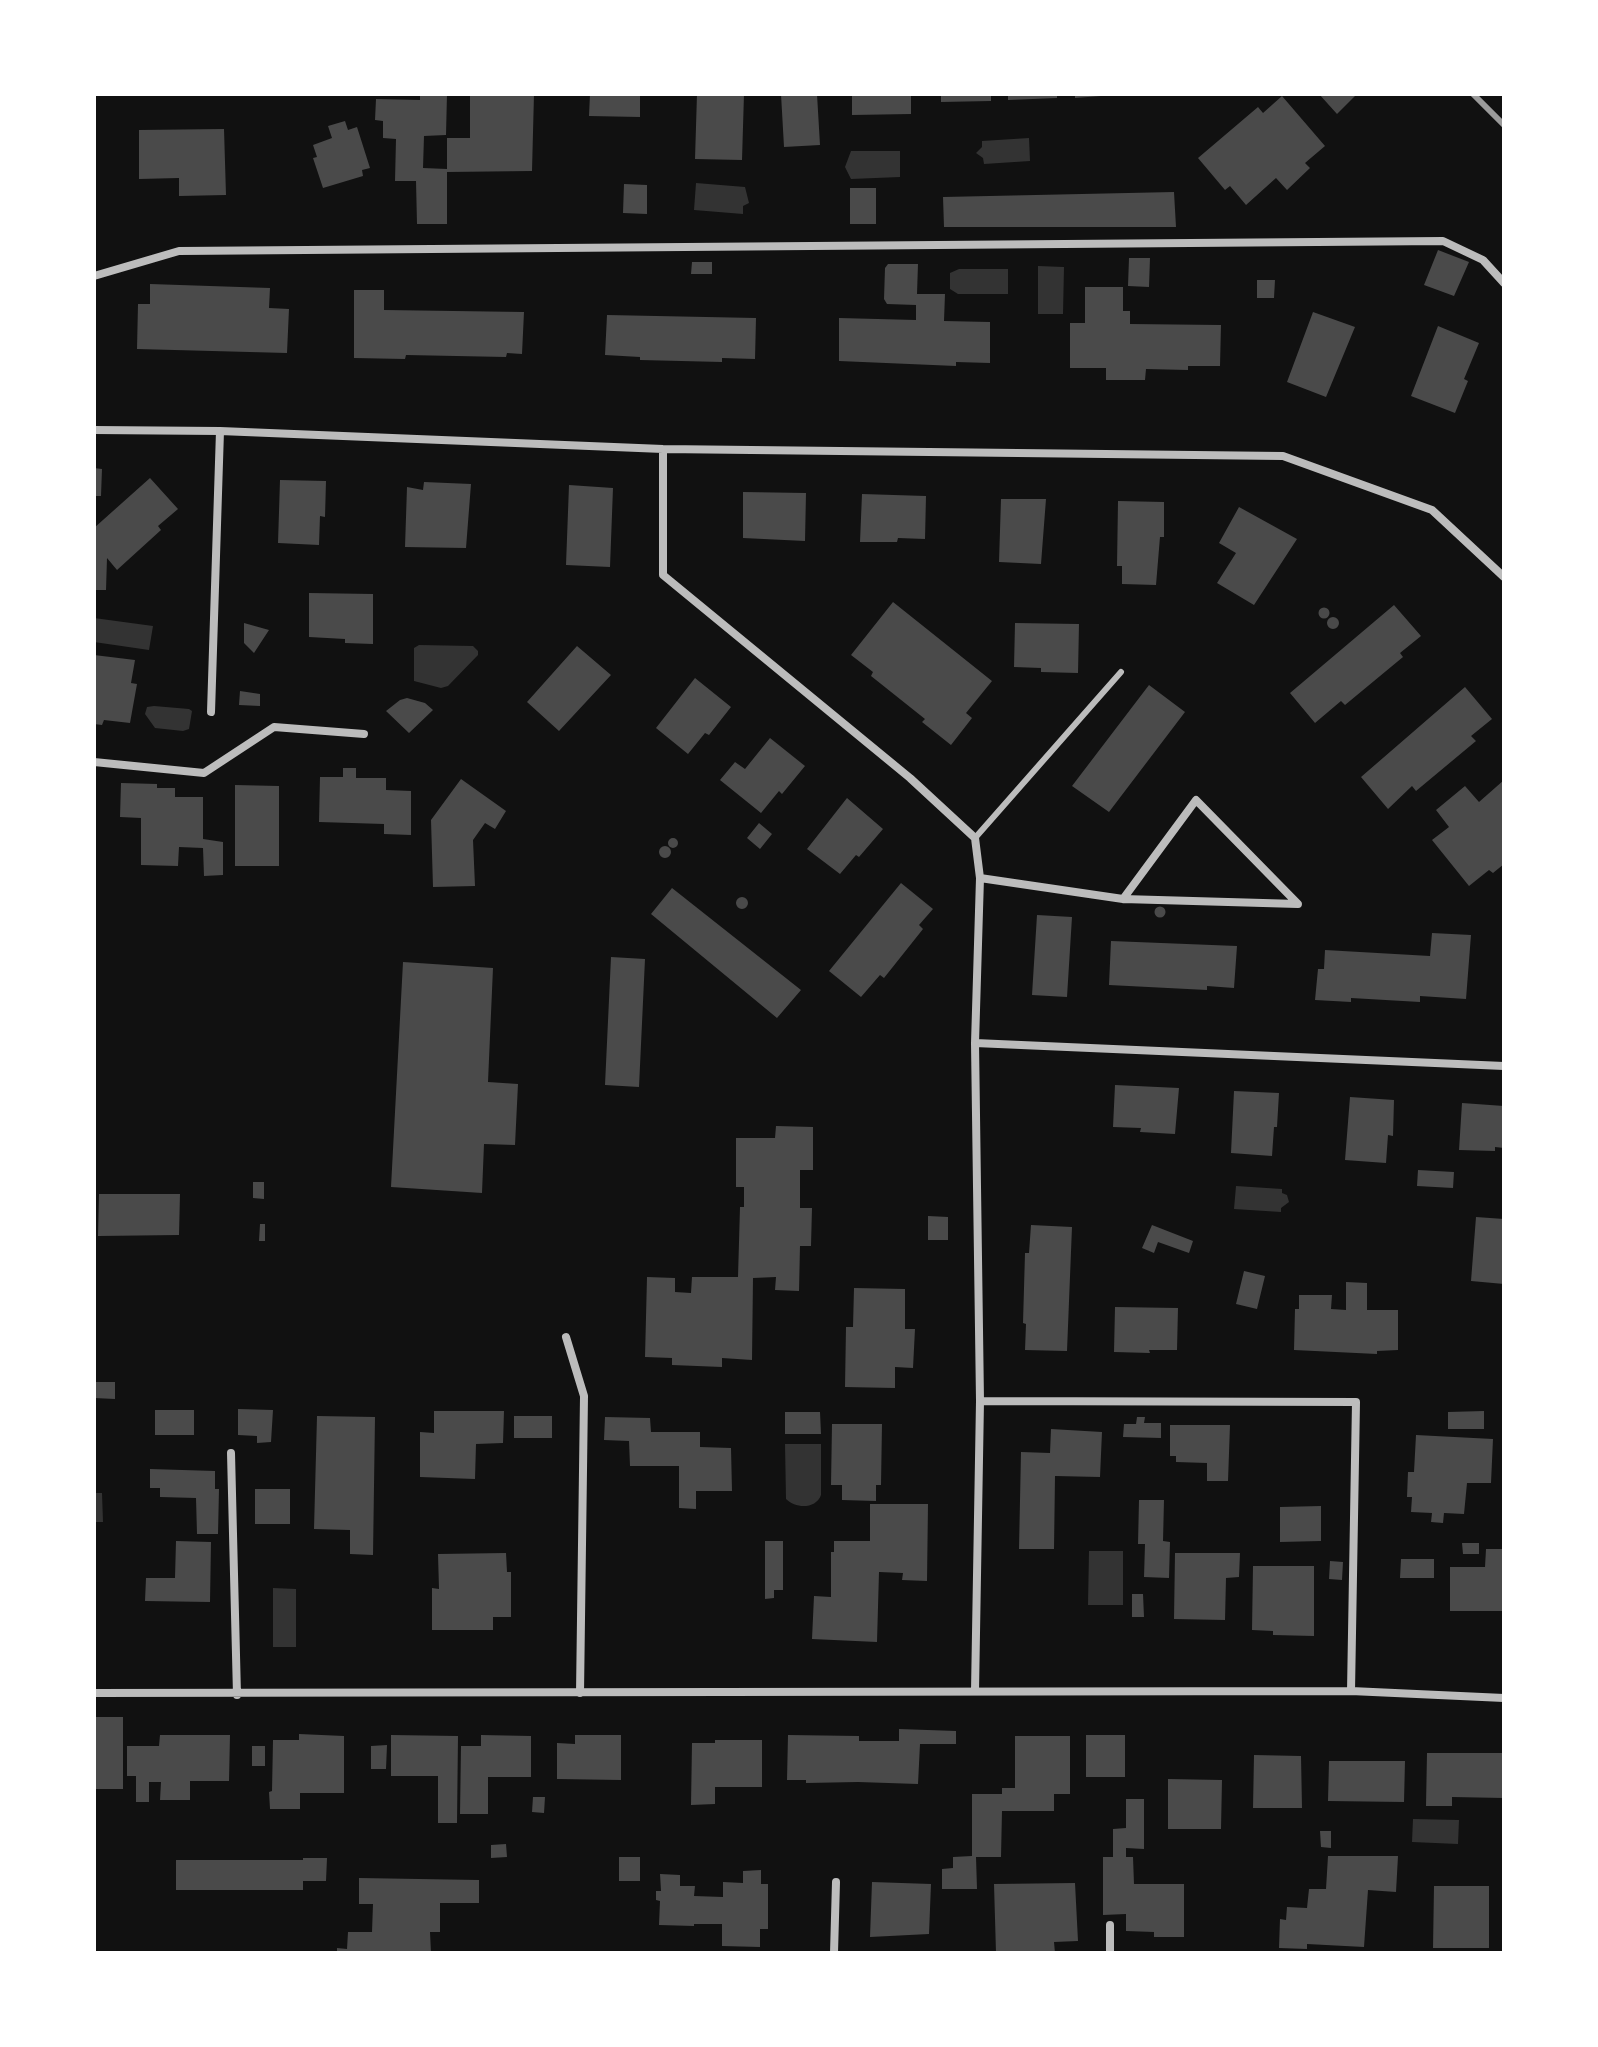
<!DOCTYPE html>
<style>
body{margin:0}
#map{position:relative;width:1598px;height:2047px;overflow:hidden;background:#111;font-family:"Nunito Sans",sans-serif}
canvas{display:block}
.frame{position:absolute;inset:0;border:96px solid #fff;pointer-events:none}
</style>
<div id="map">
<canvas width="1598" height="2047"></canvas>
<div class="frame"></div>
</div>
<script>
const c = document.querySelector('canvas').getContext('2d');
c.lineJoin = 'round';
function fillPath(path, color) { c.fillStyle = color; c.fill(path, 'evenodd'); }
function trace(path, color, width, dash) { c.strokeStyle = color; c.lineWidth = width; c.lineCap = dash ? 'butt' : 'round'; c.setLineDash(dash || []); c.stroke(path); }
fillPath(new Path2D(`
 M1029,138L1030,161L984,164L983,158L976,153L982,147V141Z
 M851,151H900V177L851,179L845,167Z
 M696,183L745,187L749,203L743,206V214L694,210Z
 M1038,266L1064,267L1063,314H1038Z
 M959,269H1008V294H958L950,289V273Z
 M94,618L153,626L149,650L94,642Z
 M419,645L473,646L478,651V655L448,686L441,688L414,681V648Z
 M154,706L189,709L192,711L189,729L183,731L155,728L145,714L147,707Z
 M1236,1186L1282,1189V1193L1287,1195L1289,1202L1281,1208V1212L1234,1209Z
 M785,1444H821V1495C816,1509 796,1509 786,1499Z
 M94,1493H102L103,1522H94Z
 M1089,1551H1123V1605H1088Z
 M273,1588L296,1589V1647H273Z
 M1413,1819L1459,1820L1458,1844L1412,1842Z`), '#333');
fillPath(new Path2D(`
 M420,94H447L446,135L424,136L423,168L447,169V138H470V94H534L532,171L447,172V224H417L416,181H395L396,139L383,138V121L375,120L376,99L420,100Z
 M590,94H640V117L589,116Z
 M697,94H744L742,160L695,159Z
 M781,94H817L820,145L784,147Z
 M852,94H911V114L852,115Z
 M941,94H991V101L941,102Z
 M1008,94H1057V98L1008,100Z
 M1075,94H1101V96L1075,98Z
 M1319,94H1353L1355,96L1337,114Z
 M1282,96L1325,146L1305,163L1310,168L1287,190L1276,178L1246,205L1230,186L1225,190L1198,158L1258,107L1263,113Z
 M345,121L348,130L357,127L370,168L362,170L363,176L323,188L313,158L317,157L313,145L332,138L328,126Z
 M224,129L226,195L179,196V178L139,179V130Z
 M624,184L647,185V214L623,213Z
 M850,188H876V224H850Z
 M1174,192L1176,227H944L943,197Z
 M1438,250L1469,262L1454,296L1424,285Z
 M1129,258H1150L1149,287L1128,286Z
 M692,262H712V274H691Z
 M888,264H918L917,294H945L944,321L990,322V363L956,362V366L839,361V318L916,320V305L887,304L884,299L885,268Z
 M1257,280H1275L1274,298H1257Z
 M150,284L270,288L269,308L289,309L287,353L137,349L138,304H150Z
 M1085,287H1123V311H1130V324L1221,325L1220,366H1188V370L1146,369L1145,380H1106V368H1070V323H1085Z
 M354,290H384V310L524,312L522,354L507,353L506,357L406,355L405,359L354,358Z
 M1313,312L1355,327L1326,397L1287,382Z
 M607,315L756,318L755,359L722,358V362L640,360V357L605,355Z
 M1438,326L1479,343L1464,379L1468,381L1455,413L1411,396Z
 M94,468L102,469L101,496H94Z
 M150,478L178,509L158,526L161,530L117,570L107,558L106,590H94V528Z
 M280,480L326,481L325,517L320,516L319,545L278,543Z
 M424,482L471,484L466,548L405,547L407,487L423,490Z
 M569,485L613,488L610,567L566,565Z
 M743,492L806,493L805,541L743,538Z
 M862,494L926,496L925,539L898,538L897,542H860Z
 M1001,499H1046L1041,564L999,562Z
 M1118,501L1164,502V537H1160L1156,585L1122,584V566H1117Z
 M1239,507L1297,539L1254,605L1217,583L1236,553L1219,543Z
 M309,593L373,594V644L345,643V639L309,637Z
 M893,602L992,681L966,713L972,718L951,745L922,722L925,719L871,676L873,672L851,655Z
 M1394,605L1421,636L1400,653L1403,657L1345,705L1341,701L1315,723L1290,693Z
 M1318.5 613a5.5 5.5 0 1 1 11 0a5.5 5.5 0 1 1-11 0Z
 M1327 623a6 6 0 1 1 12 0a6 6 0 1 1-12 0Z
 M244,623L269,630L254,653L244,643Z
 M1015,623L1079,624L1078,673L1041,672V668L1014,667Z
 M577,646L611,675L559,731L527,702Z
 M94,655L135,660L131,683L137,684L130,723L104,720L102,725L94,724Z
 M695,678L731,707L709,735L705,733L688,754L656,728Z
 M1149,685L1185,712L1109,812L1072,786Z
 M1465,687L1492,719L1471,736L1476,741L1416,791L1412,786L1388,809L1361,777Z
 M240,691L260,694V706L239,705Z
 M407,698L425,703L433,710L409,733L386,711L400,700Z
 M770,738L805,766L782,794L779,791L761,813L720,780L735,762L745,769Z
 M343,768H356V778H386V790L411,791V835L384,834V824L319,822L320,777H343Z
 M461,779L506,811L495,829L485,823L473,840L475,886L433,887L431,820Z
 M1504,780V864L1493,873L1489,870L1469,886L1432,840L1449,827L1436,810L1465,786L1479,802Z
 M121,783L157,784V788H175V797H203V839L223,842V875L204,876L203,848L179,847L178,866L141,865V818L120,817Z
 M235,785L279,786V866H235Z
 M847,798L883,829L859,857L856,855L840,874L807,849Z
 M759,823L772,834L760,849L747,838Z
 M668 843a5 5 0 1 1 10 0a5 5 0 1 1-10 0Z
 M659 852a6 6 0 1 1 12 0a6 6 0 1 1-12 0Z
 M901,883L933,909L919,925L923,929L884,978L880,975L861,997L829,971Z
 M672,888L801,990L777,1018L651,914Z
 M736 903a6 6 0 1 1 12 0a6 6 0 1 1-12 0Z
 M1154.5 912a5.5 5.5 0 1 1 11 0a5.5 5.5 0 1 1-11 0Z
 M1037,915L1072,917L1067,997L1032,995Z
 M1432,933L1471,935L1466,999L1420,996V1002L1351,998V1002L1315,1000L1318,969H1324L1325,950L1430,956Z
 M1111,941L1237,946L1234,988L1207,986V990L1109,985Z
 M611,957L645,959L639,1087L605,1085Z
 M403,962L493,968L488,1082L518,1084L515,1145L484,1144L482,1193L391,1187Z
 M1115,1085L1179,1088L1175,1134L1140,1132L1141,1128L1113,1127Z
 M1234,1091L1279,1093L1277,1127H1274L1272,1156L1231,1153Z
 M1350,1097L1394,1100L1393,1136L1388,1135L1386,1163L1345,1160Z
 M1462,1103L1504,1106V1148L1495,1147V1151L1459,1150Z
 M776,1126L813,1127V1170H800V1208H812L811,1246H800L799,1291L775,1290L776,1277L753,1278L752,1360L722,1358V1367L672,1365V1358L645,1357L647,1277L675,1278V1292L691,1293L692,1277H738L740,1207H744V1187H736V1138H775Z
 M1418,1170L1454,1172L1453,1188L1417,1186Z
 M253,1182H264V1199L253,1198Z
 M99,1194H180L179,1235L98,1236Z
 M928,1216L948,1217V1240H928Z
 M1476,1217L1504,1219V1284L1471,1281Z
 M260,1224H265V1241H259Z
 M1031,1225L1072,1227L1067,1351L1025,1350L1026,1324L1023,1323L1025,1253H1029Z
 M1152,1225L1193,1241L1189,1253L1158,1242L1154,1253L1142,1248Z
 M1244,1271L1265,1276L1257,1309L1236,1304Z
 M1346,1282L1367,1283V1310H1398V1350L1377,1351V1354L1294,1350L1295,1309H1299V1295H1332L1331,1309L1346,1310Z
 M854,1288L905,1289V1329H915L913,1368L895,1367V1388L845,1387L846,1327H853Z
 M1115,1307L1178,1308L1177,1350H1149L1150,1353L1114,1352Z
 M94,1382H115V1399L94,1398Z
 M238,1409L273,1410L271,1442L257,1443V1436L238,1435Z
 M155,1410H194V1435H155Z
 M434,1411H504L503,1443L476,1444L475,1479L420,1477V1432L434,1433Z
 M1484,1411V1429H1448V1412Z
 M785,1412H820L821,1434H785Z
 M317,1416L375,1417L373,1555L350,1554V1530L314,1529Z
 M514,1416H552V1438H514Z
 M605,1417L650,1418L651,1432H700V1447L731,1448L732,1491H696V1509L679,1508V1466H630L629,1441L604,1440Z
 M1137,1417H1145L1144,1423H1161V1438L1123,1437L1124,1424H1136Z
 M832,1424H882L881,1485H876V1501L842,1500V1485H831Z
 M1170,1425H1230L1228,1481H1207V1463L1176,1462V1456H1170Z
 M1051,1429L1102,1432L1100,1477L1055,1476L1054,1549H1019L1021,1452L1050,1453Z
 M1416,1435L1493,1439L1491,1483H1467L1464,1514L1444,1513L1443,1523L1431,1522L1432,1513L1411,1512L1412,1497H1407L1408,1472H1414Z
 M150,1469L215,1471V1489H219L218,1534H197L196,1498L160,1497V1488H150Z
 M255,1489H290V1524H255Z
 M1139,1500H1164L1163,1541L1170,1542L1169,1578L1144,1577L1145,1544H1138Z
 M870,1504H928L927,1581L902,1580L903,1573L879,1572L877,1642L812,1639L814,1596L831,1597V1552H834V1541H870Z
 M1321,1506V1541L1280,1542V1507Z
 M176,1541L211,1542L210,1602L145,1601L146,1578H175Z
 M765,1541H783V1590H774V1598L765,1599Z
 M1462,1543H1479V1554H1463Z
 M1486,1549H1504V1611H1450V1567H1485Z
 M506,1553L507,1572H511V1617H493V1630H432V1588L439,1589L438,1554Z
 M1175,1553H1240L1239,1577L1226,1578L1225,1620L1174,1619Z
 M1401,1559H1434V1578H1400Z
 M1330,1561L1343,1562L1342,1580L1329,1579Z
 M1253,1566H1314V1636L1273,1635V1631L1252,1630Z
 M1132,1594H1143L1144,1617H1132Z
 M94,1717H123V1789H94Z
 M899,1729L956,1731V1744H920L918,1784L858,1782L806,1783V1780H787L788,1735L859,1736V1741H899Z
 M299,1734L344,1736V1793H300V1809H270L269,1792L272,1791L273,1740H299Z
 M160,1735H230L229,1781H190V1800H160L161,1782H149V1802H136V1776H127V1746H159Z
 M391,1735L458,1736L457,1823H438V1776H391Z
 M481,1735L531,1736V1777H488V1814H460L461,1746H481Z
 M575,1735H621V1780L557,1779V1743L575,1744Z
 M1086,1735H1125V1777H1086Z
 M1015,1736H1070V1794H1054V1811H1002L1001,1857H976L977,1889H942V1869L953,1868V1857L972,1856V1794H1002V1788H1015Z
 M715,1740H762V1787H715V1804L691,1805L692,1743H715Z
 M387,1745L386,1769H371V1746Z
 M252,1746H265V1766H252Z
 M1427,1753H1504V1798L1452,1797V1806H1426Z
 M1254,1755L1301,1756L1302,1808H1253Z
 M1329,1761H1405L1404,1802L1328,1801Z
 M1168,1779L1222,1780L1221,1829H1168Z
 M533,1797H545L544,1813L532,1812Z
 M1126,1799H1144V1849L1126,1848V1857H1133L1134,1884H1184V1937H1154V1932L1126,1931V1914L1103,1915V1857H1113V1829L1126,1828Z
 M1320,1831H1331V1848L1321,1847Z
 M506,1844L507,1857L491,1858V1845Z
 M1328,1856H1398L1396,1892L1368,1890L1364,1947L1307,1944V1949L1279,1948L1280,1919L1286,1920L1287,1907L1307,1908L1309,1889H1326Z
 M619,1857H640V1881H619Z
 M303,1858H327L326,1881H303V1890H176V1860H303Z
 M761,1870V1884H768V1929H760V1947L722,1946V1924H694V1926L659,1925L660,1901L656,1900V1891H661L660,1874L680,1875V1886H695L694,1896L723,1897V1882L743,1883V1871Z
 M359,1878L479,1880V1903H440V1932H430L431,1953H337V1948L347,1949L348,1932H372L373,1904H359Z
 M872,1882L931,1884L929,1934L870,1937Z
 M1075,1883L1078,1941L1054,1942L1055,1953H996L994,1884Z
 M1434,1886H1489V1948H1433Z`), '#4a4a4a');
trace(new Path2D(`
 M975,838L1121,672`), '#bcbcbc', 6);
trace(new Path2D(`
 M94,276L179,251L1443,241L1483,260L1504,283
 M94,430L220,431L663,449L1283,456L1432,510L1504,577
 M663,449V575L910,778L975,838L980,878L975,1043L980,1401L975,1691
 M211,712L220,431
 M94,762L204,773L274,727L364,734
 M980,878L1123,899L1298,904L1196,800L1123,899
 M975,1043L1504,1066
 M566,1337L584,1396L580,1693
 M980,1401L1356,1402L1351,1691
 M231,1453L237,1695
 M94,1693L1351,1691L1504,1698
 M1110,1925V1953
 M834,1953L836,1882`), '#bcbcbc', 8);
trace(new Path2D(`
 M1473,94L1504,125`), '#9a9a9a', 6);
</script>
